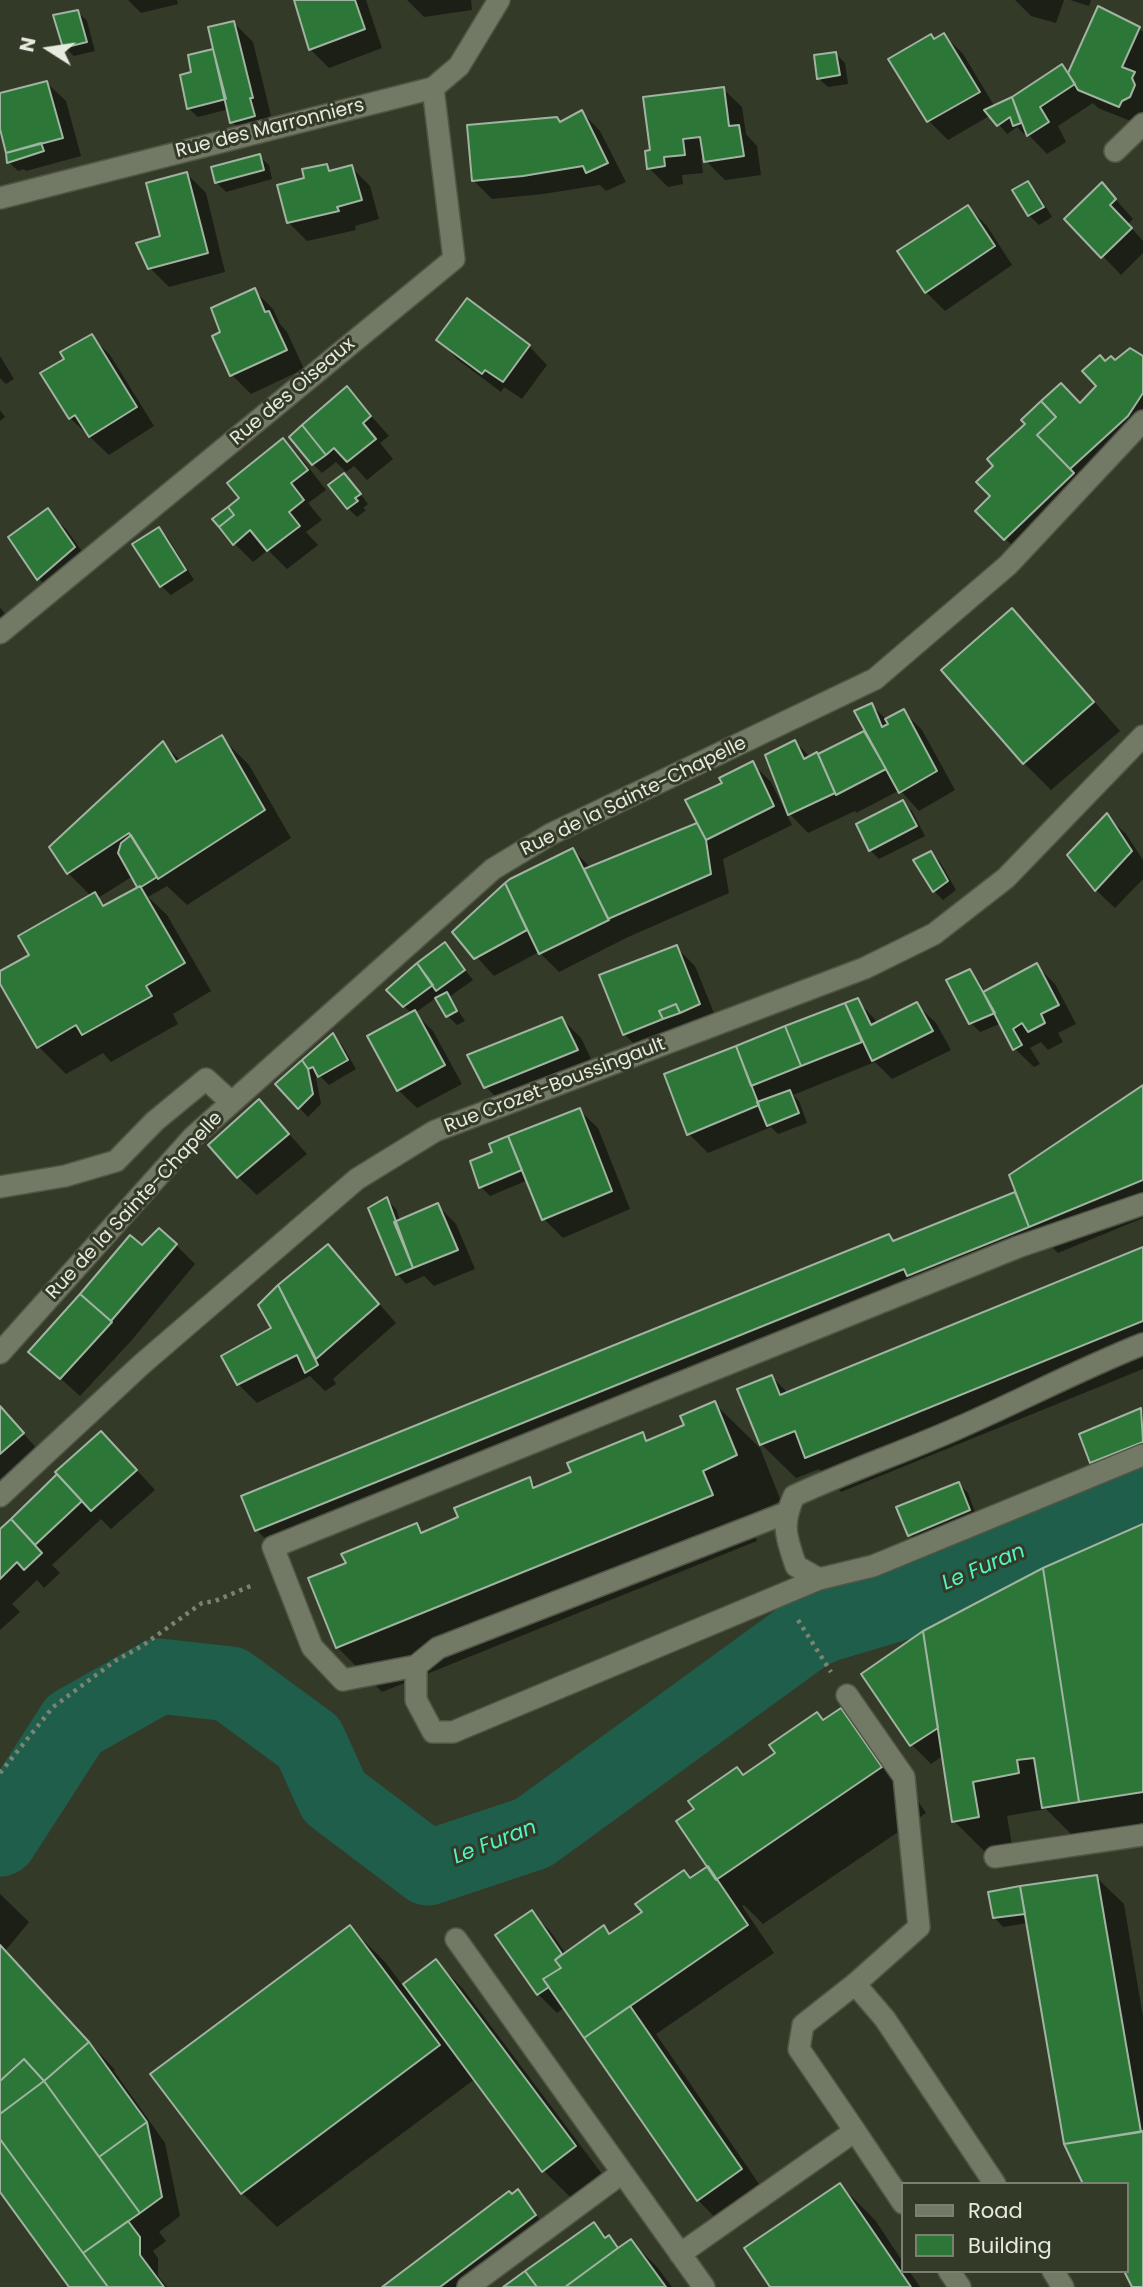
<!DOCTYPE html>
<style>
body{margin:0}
#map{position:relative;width:1143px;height:2287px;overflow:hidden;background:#343a28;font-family:Poppins,sans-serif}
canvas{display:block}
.legend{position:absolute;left:901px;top:2182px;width:228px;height:91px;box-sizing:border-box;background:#343a28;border:2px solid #7b8071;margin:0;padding:9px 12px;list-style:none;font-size:21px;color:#e6eadf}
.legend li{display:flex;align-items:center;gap:14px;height:35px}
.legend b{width:35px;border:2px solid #7b8071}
.north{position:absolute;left:14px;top:14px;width:70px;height:70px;-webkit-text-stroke:5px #343a28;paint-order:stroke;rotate:282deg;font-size:19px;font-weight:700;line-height:28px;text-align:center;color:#e6eadf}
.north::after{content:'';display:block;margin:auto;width:24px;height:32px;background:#e6eadf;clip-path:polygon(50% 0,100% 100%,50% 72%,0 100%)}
</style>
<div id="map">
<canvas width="1143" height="2287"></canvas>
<ul class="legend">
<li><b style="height:9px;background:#727a65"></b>Road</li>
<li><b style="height:19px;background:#2c7638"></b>Building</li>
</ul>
<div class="north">N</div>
</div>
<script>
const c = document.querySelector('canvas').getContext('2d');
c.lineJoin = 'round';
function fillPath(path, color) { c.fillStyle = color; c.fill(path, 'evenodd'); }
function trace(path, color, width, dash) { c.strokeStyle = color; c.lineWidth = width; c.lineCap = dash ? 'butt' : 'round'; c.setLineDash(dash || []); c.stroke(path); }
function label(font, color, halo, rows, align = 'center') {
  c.font = font + ' Poppins,sans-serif'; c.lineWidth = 6; c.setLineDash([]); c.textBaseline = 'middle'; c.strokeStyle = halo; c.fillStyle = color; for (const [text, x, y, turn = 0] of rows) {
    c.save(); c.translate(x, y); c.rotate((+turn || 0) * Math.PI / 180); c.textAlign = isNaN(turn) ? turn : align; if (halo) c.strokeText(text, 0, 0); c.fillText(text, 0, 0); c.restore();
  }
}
fillPath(new Path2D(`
 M128,0H177L178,4L141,13Z
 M295,0H366L382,48L329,68L310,49Z
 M407,0H471L472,10L424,17Z
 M1015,0H1064L1056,23L1031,16Z
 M1070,0H1091L1089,6Z
 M77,11L87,21L95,51L74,56L64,47Z
 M234,23L253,42L271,116L268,117L272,134L251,140L232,122L229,109L198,117L188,108Z
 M1139,28L1143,32V118L1138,124L1098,108L1093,103L1058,126L1066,142L1047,154L1027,133L1024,134L1017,127L1007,134L991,115L948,140L929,121L935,41L944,35L963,54L995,107L1013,98L1062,66L1069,74Z
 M836,54L845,63L848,84L828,87L818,78Z
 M47,83L66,101L81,156L26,171L24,169L18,171L9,162L0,121V95Z
 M723,89L742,107L746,134L757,146L761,175L725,180L706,161L705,157L701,158L703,173L682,175L683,184L668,187L649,168L652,151Z
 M582,112L600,131L626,182L606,191L600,185L543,194L492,199L473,180Z
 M259,156L269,165L272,179L226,192L216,182Z
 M327,166L333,172L351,167L370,186L379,219L355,226L356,230L307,241L288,222L306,180Z
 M187,174L206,193L225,272L169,287L150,268Z
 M1028,183L1037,192L1052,217L1039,225L1029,215L1014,191Z
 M1102,184L1133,219L1128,224L1143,241V253L1121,275L1067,219Z
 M968,207L987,226L1012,265L945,311L926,292L900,251Z
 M254,290L273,309L280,324L287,332L304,369L251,394L232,375L222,333Z
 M91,336L110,355L154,426L109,455L70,418L66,360Z
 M439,340L529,346L547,365L522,399L504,387L501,392L457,359Z
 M0,356L14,379L6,384L0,378Z
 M1143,358V438L1088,488L1092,493L1024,557L977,511L1099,386L1106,363Z
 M347,389L389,436L380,443L393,459L367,480L354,466L346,472L336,462L322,473L313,464Z
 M0,410L5,417L0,421Z
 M283,440L302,459L326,490L308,503L322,520L306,532L318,545L287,569L268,550L253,562L235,544L241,498Z
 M353,484L368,504L363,508L366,510L357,517L348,508Z
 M47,511L66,529L93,567L57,597L39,579Z
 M158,529L168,538L194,580L171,595L161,586Z
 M0,607L14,627L0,636Z
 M1012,611L1039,638L1120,731L1051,790L1024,763Z
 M871,705L887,720L903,711L922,730L955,790L919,811L900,790L856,813L855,811L808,833L788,812L795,742L811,758L826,752L867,731Z
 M221,737L249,765L291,838L187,905L167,886L148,897L167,915L211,991L173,1014L178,1024L111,1062L103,1053L66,1074L39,1047L0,981V973L31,955L91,896L68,873L163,743L181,761ZM133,876L140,887L106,906L98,898Z
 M752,763L771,782L792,825L723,859L729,893L628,937L559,972L539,952L494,976L454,932L511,880L573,850L591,868L699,824L724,784Z
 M903,802L912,811L925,836L879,859L870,850Z
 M1107,816L1126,834L1143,860V879L1115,908L1096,890L1070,855Z
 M931,853L940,862L956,890L943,900L934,891Z
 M445,945L473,980L449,997L465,1021L457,1025L448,1016L437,997L415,1013L433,1031L462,1084L417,1108L398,1090L412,1014L388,990Z
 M676,947L695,966L718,1023L643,1053L624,1034Z
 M1036,965L1055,984L1076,1024L1058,1033L1063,1042L1048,1050L1041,1042L1030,1048L1040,1064L1034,1067L1015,1049L1002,1023L980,1032L971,1023L969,971L979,981L985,992Z
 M857,1000L879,1024L917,1005L936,1023L951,1050L892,1079L875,1062L793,1095L799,1101L807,1123L778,1134L771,1127L708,1153L689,1134L667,1075Z
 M562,1019L581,1038L596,1069L505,1106L486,1087Z
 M333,1036L342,1045L356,1069L329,1085L321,1077L316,1078L321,1104L308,1117L277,1084Z
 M1143,1087V1218L1058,1253L1039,1235L911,1279L266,1540L257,1530L889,1236L895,1242L1017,1193Z
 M259,1101L307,1154L257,1195L238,1177Z
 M579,1110L598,1128L630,1209L563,1238L544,1219L528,1180L490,1196L481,1187Z
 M387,1200L396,1209L400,1221L437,1205L456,1224L475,1269L434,1286L424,1276L406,1284L397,1274Z
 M130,1237L142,1248L176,1245L195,1264L131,1341L80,1396L31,1352Z
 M328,1246L396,1323L333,1379L336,1384L325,1391L310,1376L257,1403L238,1384L273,1328L260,1306Z
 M1143,1249V1369L841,1492L819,1469L796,1478L761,1444L772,1377L788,1393Z
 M714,1403L760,1448L781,1501L747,1516L757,1541L382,1692L337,1647L348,1564L417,1526L424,1533L460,1518L529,1479L538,1488L573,1473L642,1434L650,1442L686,1426Z
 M0,1408L41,1453L0,1489Z
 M1141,1410L1143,1413V1454L1101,1471L1092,1462Z
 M120,1452L155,1490L111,1529L101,1519L52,1565L60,1573L44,1588L37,1580L12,1604L20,1612L0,1630V1531L59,1474Z
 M959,1484L968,1493L978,1520L919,1545L910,1535L899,1508Z
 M1143,1526V1832L1079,1842L1046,1809L1007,1816L1013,1851L989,1856L954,1821L944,1755L931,1764L912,1745L863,1675Z
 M841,1710L886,1755L926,1813L763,1924L744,1905L742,1906L774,1953L656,2034L768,2197L725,2228L698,2200L565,2007L557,2013L538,1994L532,1913L550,1931L566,1954L604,1927L611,1935L709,1867L744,1776Z
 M1096,1877L1124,1904L1143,2017V2287H1134L1127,2271V2184L1028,1923L1003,1927L994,1917Z
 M0,1894L29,1922L5,1951L115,2070L114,2071L165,2143L180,2216L159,2232L166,2241L153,2251L158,2258V2276L167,2287H71L0,2189Z
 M350,1927L385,1962L403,1986L436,1961L463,1989L602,2174L571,2198L543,2170L475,2079L277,2227L242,2193Z
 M840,2185L875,2220L903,2262V2271H909L920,2287H773Z
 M518,2192L544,2225L461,2287H385Z
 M594,2224L620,2249L631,2241L658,2268L672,2287H506Z`), '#0007');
trace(new Path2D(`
 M0,1839L74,1724L159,1676L230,1684L309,1742L334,1797L428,1868L533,1833L809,1632L828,1624L902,1602L1143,1502`), '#1f5e4a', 75);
const building = new Path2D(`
 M294,0H355L365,29L309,50Z
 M1098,6L1140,27L1122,67L1135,72L1132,78L1135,85L1130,97L1122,101L1119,107L1078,90L1068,73Z
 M78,10L87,42L63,48L53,15Z
 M234,21L253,98H250L255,116L230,123L208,27Z
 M944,33L980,92L927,122L888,59L931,34L934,39Z
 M213,49L226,99L187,109L180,75L191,72L188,55Z
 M836,52L840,75L817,79L814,55Z
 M1062,64L1075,84L1040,107L1049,122L1027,136L1012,97Z
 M47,81L63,138L6,153L0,129V93Z
 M724,87L729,126L739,125L744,156L704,162L700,137L683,139L685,155L664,157L665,166L647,169L645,151L650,150L643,97Z
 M1012,97L1021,123L1013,126L1010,117L997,126L984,110Z
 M582,110L608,163L586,173L583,166L523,176L472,181L467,125L557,117L560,122Z
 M41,143L44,151L7,163L6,153Z
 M260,154L264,170L215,183L211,167Z
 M327,164L329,171L352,165L362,200L337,207L339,211L287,223L277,185L304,178L302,169Z
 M187,172L208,253L148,269L136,243L160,236L146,183Z
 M1028,181L1044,207L1028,216L1012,190Z
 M1102,182L1116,199L1110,205L1132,228L1101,258L1064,219Z
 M968,205L995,246L925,293L897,251Z
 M255,288L265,312L269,311L287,350L230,376L212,336L220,332L211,308Z
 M467,298L530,345L503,382L485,370L482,374L436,340Z
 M92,334L137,407L89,437L75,415L69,419L40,373L64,359L60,352Z
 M1130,348L1143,356V393L1128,416L1070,469L1074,473L1037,435L1056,417L1041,401L1061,383L1080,403L1096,386L1082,371L1100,355L1105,361L1111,356L1115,360Z
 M347,386L371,416L363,423L376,439L347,462L334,448L326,455L302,425Z
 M1041,401L1056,417L1037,435L1074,473L1004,540L975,511L990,496L976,482L993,466L987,459L1025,424L1021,420Z
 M302,425L326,455L312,465L289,437Z
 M283,438L308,470L291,483L304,500L289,512L300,526L267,551L250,530L233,545L219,527L234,515L228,507L239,498L227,483Z
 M344,473L361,494L355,498L358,501L347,509L328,485Z
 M228,507L234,515L219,527L212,519Z
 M48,508L75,547L37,580L8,537Z
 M159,527L186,570L160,587L132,544Z
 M1012,608L1094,702L1023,764L941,670Z
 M872,703L882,727L888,724L885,719L904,709L937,771L899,793L854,711Z
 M864,731L886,769L836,795L818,754Z
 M222,735L265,810L158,879L129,833L67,874L49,847L163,741L176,762Z
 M795,740L804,759L817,752L835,793L788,815L765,755Z
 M753,761L774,806L706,840L685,800L722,783L719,778Z
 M903,800L917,826L869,851L856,824Z
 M1107,813L1132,851L1095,891L1067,855Z
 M697,823L706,840L711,874L608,919L584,869Z
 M131,835L157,877L141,887H137L118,853L121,843Z
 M573,848L609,920L539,954L505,883L510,879Z
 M931,851L948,881L933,892L913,860Z
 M505,883L527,930L474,959L452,932Z
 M140,886L185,963L146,986L152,996L82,1035L76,1025L37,1048L0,984V971L29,955L18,936L95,892L103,906Z
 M445,942L465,970L436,991L417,963Z
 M677,945L700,1004L680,1013L676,1004L659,1011L663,1019L623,1035L599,975Z
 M417,963L433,985L403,1007L386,990Z
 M1037,963L1059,1005L1041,1014L1045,1023L1028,1032L1022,1023L1013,1029L1022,1045L1013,1050L983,992Z
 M970,969L995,1013L969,1024L946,980Z
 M447,992L457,1011L446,1017L435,998Z
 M858,998L871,1025L917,1002L933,1031L872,1061L845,1003Z
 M845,1003L862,1042L801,1066L785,1026Z
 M676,1004L680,1013L663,1019L659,1011Z
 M415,1010L445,1065L397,1091L367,1036Z
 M562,1017L578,1050L484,1088L467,1055Z
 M785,1026L801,1066L751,1086L736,1046Z
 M333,1033L348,1060L318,1077L313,1067L308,1069L302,1060Z
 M736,1046L759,1105L687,1135L664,1074Z
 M302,1060L308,1069L313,1094L298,1109L275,1084Z
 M1143,1085V1180L1029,1227L1009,1175Z
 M790,1090L799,1113L767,1126L757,1102Z
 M259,1099L289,1134L237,1178L208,1145Z
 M580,1108L612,1191L542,1220L508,1136Z
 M508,1136L522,1170L479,1188L470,1161L492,1152L489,1144Z
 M1015,1192L1029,1227L907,1276L904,1269L255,1531L241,1496L889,1234L893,1241Z
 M387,1197L413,1268L396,1275L368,1208Z
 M438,1203L458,1250L413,1268L394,1222Z
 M159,1228L177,1244L111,1321L80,1294L130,1235L142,1245Z
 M328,1244L379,1304L316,1359L278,1285Z
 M1143,1247V1321L805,1458L795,1431L760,1445L737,1389L772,1375L780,1395Z
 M278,1285L318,1365L305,1373L297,1355L237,1385L221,1356L271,1328L258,1305Z
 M80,1294L112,1322L60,1379L28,1352Z
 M715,1401L737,1455L703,1471L713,1495L336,1648L308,1578L346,1563L341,1554L417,1523L421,1533L458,1517L454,1508L530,1477L533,1488L571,1472L567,1463L643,1432L646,1441L684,1425L680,1416Z
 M0,1406L24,1433L0,1454Z
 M1141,1408L1143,1442L1090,1463L1079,1434Z
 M101,1431L137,1470L91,1511L55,1472Z
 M57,1474L82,1501L35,1545L11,1519Z
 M959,1482L970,1510L908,1536L896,1507Z
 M11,1519L42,1553L24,1570L17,1562L0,1579V1529Z
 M1143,1524V1792L1079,1802L1043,1568Z
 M1043,1568L1079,1802L1042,1808L1034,1758L1017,1760L1019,1773L973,1782L979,1817L952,1822L923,1631Z
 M923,1631L938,1728L910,1746L861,1674Z
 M841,1708L882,1767L716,1880L676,1821L694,1809L688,1801L737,1767L743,1775L775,1753L769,1745L817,1712L823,1720Z
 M708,1866L748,1925L584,2038L543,1979L561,1968L555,1960L604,1925L609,1934L642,1912L635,1904L684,1870L690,1878Z
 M1097,1875L1141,2132L1064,2144L1020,1886Z
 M1020,1886L1025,1914L993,1918L988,1892Z
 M532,1910L562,1954L555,1960L561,1968L543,1979L549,1987L537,1995L495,1935Z
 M350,1925L440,2045L241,2194L150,2074Z
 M0,1945L89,2042L44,2081L24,2059L0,2081Z
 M436,1959L576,2146L542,2172L403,1984Z
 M630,2006L742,2169L697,2201L584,2038Z
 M89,2042L147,2122L99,2157L44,2081Z
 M24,2059L44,2081L0,2114V2081Z
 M44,2081L140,2213L83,2253L0,2139V2114Z
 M147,2122L162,2197L140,2213L99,2157Z
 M1143,2131V2287H1132L1124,2271H1127V2184H1083L1064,2144Z
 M0,2139L83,2253L108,2287H69L0,2192Z
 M840,2183L911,2287H770L744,2248Z
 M518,2189L536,2215L440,2287H382L509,2191L512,2194Z
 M128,2221L140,2237V2255L164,2287H108L83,2253Z
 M594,2222L605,2238L609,2235L618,2248L565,2287H537L525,2271Z
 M631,2239L666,2287H565L618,2248Z
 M525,2271L537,2287H503Z`);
fillPath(building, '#2c7638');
trace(building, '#a1b3a1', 2);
const lane = new Path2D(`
 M1115,151L1143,124
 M0,1187L65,1176L116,1161L155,1121L206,1079L231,1102
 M1143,1344C1080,1369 1020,1401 958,1428C904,1452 848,1471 794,1496C781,1525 786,1537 796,1566L819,1579L873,1566L1143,1455
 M786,1513L438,1648L416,1666V1700L433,1732H453L819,1579
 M416,1666L343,1680L312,1647L273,1547L1018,1247L1143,1204
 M995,1857L1143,1835
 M456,1939L704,2287
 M855,1984L885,2019L995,2184
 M855,2131L903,2203
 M680,2254L855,2131L799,2049L803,2025L855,1984L919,1927L904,1777L847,1695
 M949,2271L960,2287
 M1053,2271L1063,2287
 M468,2287L622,2173`);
const street = new Path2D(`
 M0,198L433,88L459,66L499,0
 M0,633L454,259L433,88
 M0,1353L193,1137L493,869L551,834L875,679L1008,565L1143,421
 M0,1496L142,1364L357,1179L435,1131L865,968L934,934L1006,878L1143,736`);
trace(lane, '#515546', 24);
trace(street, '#515546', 24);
trace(new Path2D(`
 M798,1620L831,1672
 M0,1773L53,1707L115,1661L142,1646L202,1603L215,1601L253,1585`), '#7d8373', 4.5, [3.5, 5]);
trace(lane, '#727a65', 21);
trace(street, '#727a65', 21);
label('19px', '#e6eadf', '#343a28', [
 ["Rue des Marronniers",270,129,-14],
 ["Rue des Oiseaux",293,392,-40],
 ["Rue de la Sainte-Chapelle",634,797,-26],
 ["Rue Crozet-Boussingault",555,1086,-21],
 ["Rue de la Sainte-Chapelle",135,1206,-47]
]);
label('italic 21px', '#53f4c3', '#343a28', [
 ["Le Furan",984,1568,-23],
 ["Le Furan",495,1843,-21]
]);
</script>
